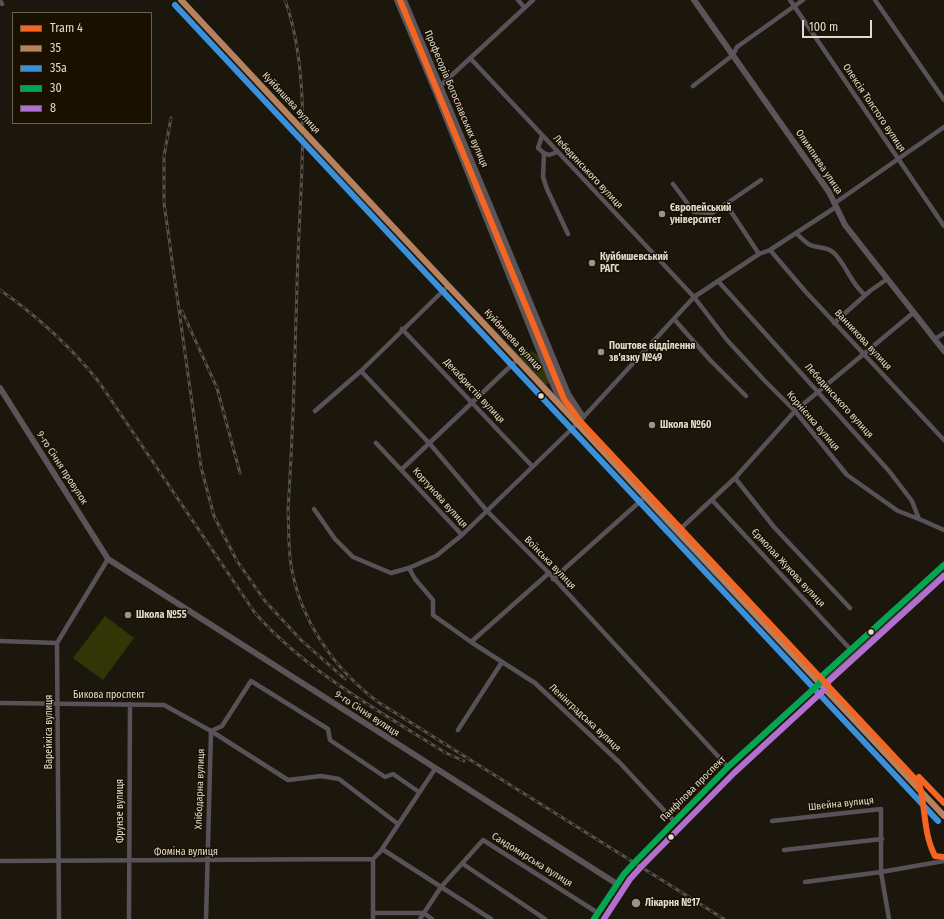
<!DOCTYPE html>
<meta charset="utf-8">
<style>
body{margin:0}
#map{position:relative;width:944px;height:919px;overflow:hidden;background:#1c170c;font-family:"Fira Sans Condensed",sans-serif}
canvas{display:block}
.legend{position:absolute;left:12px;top:12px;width:140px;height:112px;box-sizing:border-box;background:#191000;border:1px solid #696052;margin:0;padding:5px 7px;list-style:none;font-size:12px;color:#e0d9cd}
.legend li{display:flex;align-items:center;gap:8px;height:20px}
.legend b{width:20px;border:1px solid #696052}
.scale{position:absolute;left:802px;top:20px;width:70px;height:18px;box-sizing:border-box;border:2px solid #e0d9cd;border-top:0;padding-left:5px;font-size:12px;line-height:14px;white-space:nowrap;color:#e0d9cd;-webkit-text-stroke:3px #191000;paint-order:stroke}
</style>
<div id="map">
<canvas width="944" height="919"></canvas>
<ul class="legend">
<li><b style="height:5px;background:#f26522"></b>Tram 4</li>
<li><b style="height:5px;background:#b6815c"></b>35</li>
<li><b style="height:5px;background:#3a90db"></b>35а</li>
<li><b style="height:5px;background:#00a651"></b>30</li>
<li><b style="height:5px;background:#b36fd0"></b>8</li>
</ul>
<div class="scale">100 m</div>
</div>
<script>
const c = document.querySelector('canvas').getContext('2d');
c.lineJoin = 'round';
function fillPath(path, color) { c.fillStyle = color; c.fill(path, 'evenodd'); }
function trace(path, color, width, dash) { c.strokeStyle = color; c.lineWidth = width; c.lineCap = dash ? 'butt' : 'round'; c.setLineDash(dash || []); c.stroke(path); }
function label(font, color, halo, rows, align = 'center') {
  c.font = font + ' "Fira Sans Condensed",sans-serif'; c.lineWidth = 3; c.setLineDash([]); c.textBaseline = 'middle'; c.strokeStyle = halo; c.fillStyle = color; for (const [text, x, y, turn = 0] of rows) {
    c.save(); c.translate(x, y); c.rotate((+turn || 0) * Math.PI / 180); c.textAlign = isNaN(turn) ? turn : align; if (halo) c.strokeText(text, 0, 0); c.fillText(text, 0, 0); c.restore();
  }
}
fillPath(new Path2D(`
 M531,351L538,355L550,382L545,385L521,357Z
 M105,616L134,638L103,680L73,658Z`), '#323607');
trace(new Path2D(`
 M518,0L524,7
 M790,0L944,226
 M875,0L944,100
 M0,1L2,4
 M471,59L694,297L727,340L764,380L795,411L847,475L898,511L919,519
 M693,86L733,55L737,47L803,0
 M438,88L533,0
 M542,136L538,148L544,153
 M557,152L549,155L544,153L543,177L547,189L568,234
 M673,184L694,212L712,213L726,204L759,254
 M835,203L944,127
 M726,204L761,180
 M796,233C800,237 805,242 810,245C819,249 827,246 834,253C847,266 851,284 865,295
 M770,250L805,291L944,440
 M718,281L889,471L912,501L919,519L944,530
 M674,319L710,360L746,396
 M834,323L870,291L887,279
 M402,329L532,466
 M935,339L944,333
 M361,371L430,444L487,511L549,573L728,767
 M315,411L361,371L448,286
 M402,469L518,359
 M735,478L774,527L850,608
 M712,500L851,650
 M314,509L335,539L353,557L391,573L409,568L436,556L462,535L376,443
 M677,532L735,478L795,411L913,313
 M462,535L580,421L694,297L759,254L770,250L836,207
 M409,568L415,579L433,600V615L471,642L535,683L620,763L674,821
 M553,579L645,497
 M0,641L57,643
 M471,642L549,573
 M0,703L164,705L211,731L288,780L321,776L339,779L398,824
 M458,730L502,662
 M211,731L222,726L251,681L328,729L330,740L385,777L393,774L419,792
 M772,821L881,809V872L805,882
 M382,849L491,919
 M784,850L882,839
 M0,861L373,859
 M463,864L545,919
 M373,913H424L432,919
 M59,919L57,643L108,559
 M129,919L130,704
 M206,919L211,731
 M373,919V859L380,852L435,769
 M420,919L441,887L483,840L598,913
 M889,919L881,872L944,861`), '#585258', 4.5);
trace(new Path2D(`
 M181,0L366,199L518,359L677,532L944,816
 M397,0L435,90L551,380L565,410
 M404,0L486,196L484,199
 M694,0L829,192L845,225L944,351
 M486,196L568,394L583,417
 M0,388L108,559L617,884
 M819,684L822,676L944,565
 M819,684L827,681L944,575
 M594,919L624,874L634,863L728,767L819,684`), '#5b5459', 6);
const rail = new Path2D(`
 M285,0C312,74 301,177 298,255C295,340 294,425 288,509C289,528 288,546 291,565C300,620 334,669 378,702L724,919
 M171,118L164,156V203L201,467L214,516L237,561L265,601L301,640L345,679
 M0,290C37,316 70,346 99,382L255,613C307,672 379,711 446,753L464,761
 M182,311L217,388L240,473`);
trace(rail, '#575250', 3);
trace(rail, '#191000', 1.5, [4.5]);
trace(new Path2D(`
 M181,0L944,816`), '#b6815c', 6);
trace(new Path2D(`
 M175,5L938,821`), '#3a90db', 6);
trace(new Path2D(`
 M819,684L822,676L944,565
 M594,919L624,874L634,863L728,767L819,684`), '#00a651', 6);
trace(new Path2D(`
 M604,919L630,879L640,868L734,773L824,690L829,681L944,576`), '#b36fd0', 6);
trace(new Path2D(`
 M400,0L564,399L580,421L919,783C926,808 923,833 935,856L944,857
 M919,777L944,803`), '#f26522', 6);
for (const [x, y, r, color] of [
 [662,214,4,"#9b9589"],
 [592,263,4,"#9b9589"],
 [601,352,4,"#9b9589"],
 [541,396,3.5,"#e0d9cd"],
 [652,425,4,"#9b9589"],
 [128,615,4,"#9b9589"],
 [871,632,3.5,"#e0d9cd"],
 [671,837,3.5,"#e0d9cd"],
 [636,903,5,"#9b9589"]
]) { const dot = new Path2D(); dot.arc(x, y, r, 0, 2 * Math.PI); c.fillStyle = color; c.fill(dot); trace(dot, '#191000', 1.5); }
label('10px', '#e0d9cd', '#191000', [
 ["Професорів Богославських вулиця",456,99,67],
 ["Куйбишева вулиця",291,103,47],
 ["Олексія Толстого вулиця",874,108,56],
 ["Олимпиева улица",819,162,56],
 ["Лебединського вулиця",588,172,47],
 ["Куйбишева вулиця",513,340,47],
 ["Ванникова вулиця",863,340,47],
 ["Декабристів вулиця",474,391,47],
 ["Лебединського вулиця",839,401,48],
 ["Корнієнка вулиця",813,421,49],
 ["9-го Січня провулок",62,468,57],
 ["Кортунова вулиця",440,498,48],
 ["Воїнська вулиця",550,563,46],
 ["Єрмолая Жукова вулиця",788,568,47],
 ["Бикова проспект",109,695],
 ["9-го Січня вулиця",367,714,33],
 ["Ленінградська вулиця",585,718,43],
 ["Варейкіса вулиця",49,732,-90],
 ["Хлібодарна вулиця",200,789,-88],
 ["Панфілова проспект",693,789,-45],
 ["Швейна вулиця",841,804,-6],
 ["Фрунзе вулиця",120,811,-90],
 ["Фоміна вулиця",186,852],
 ["Сандомирська вулиця",532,860,32]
]);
label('bold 10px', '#e0d9cd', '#191000', [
 ["Європейський",670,208],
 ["університет",670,220],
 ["Куйбишевський",600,257],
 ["РАГС",600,269],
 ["Поштове відділення",609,346],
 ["зв'язку №49",609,358],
 ["Школа №60",660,425],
 ["Школа №55",136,615],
 ["Лікарня №17",645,903]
], 'left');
</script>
